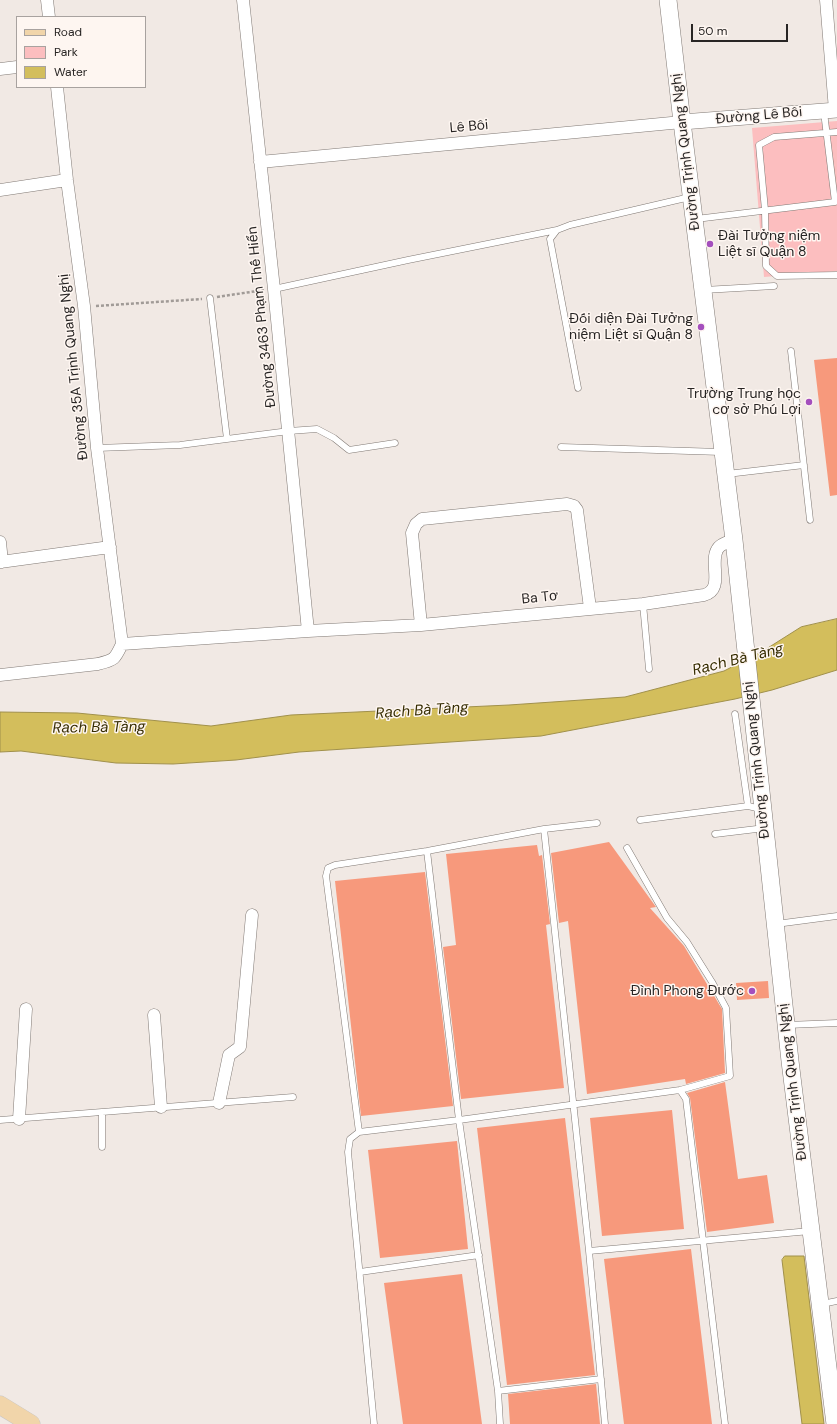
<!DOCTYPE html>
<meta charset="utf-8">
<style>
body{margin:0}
#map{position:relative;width:837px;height:1424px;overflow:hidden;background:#f1e9e4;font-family:"DM Sans",sans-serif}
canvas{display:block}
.legend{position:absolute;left:16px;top:16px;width:130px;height:72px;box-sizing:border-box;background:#fef6f1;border:1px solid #a8a29f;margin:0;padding:5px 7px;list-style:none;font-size:12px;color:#282524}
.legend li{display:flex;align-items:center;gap:8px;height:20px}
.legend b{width:20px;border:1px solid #a8a29f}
.scale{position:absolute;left:691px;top:24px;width:97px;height:18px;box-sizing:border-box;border:2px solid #282524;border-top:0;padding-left:5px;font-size:12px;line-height:14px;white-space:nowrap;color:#282524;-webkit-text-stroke:3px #fef6f1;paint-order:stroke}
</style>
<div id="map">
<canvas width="837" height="1424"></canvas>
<ul class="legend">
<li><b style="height:5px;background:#f1d5aa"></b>Road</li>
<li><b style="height:11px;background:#fcbebf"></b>Park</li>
<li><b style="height:11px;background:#d3be5c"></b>Water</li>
</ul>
<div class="scale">50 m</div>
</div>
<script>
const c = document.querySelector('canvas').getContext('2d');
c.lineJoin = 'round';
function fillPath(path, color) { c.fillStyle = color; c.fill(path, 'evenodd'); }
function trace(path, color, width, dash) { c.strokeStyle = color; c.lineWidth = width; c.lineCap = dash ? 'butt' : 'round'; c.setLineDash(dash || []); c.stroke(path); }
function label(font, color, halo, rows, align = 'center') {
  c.font = font + ' "DM Sans",sans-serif'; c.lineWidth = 3; c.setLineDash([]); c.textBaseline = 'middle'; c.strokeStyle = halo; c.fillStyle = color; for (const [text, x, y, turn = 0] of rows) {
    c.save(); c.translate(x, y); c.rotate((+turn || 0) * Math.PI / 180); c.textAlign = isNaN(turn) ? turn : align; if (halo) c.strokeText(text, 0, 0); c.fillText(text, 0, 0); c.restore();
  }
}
fillPath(new Path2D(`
 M837,121V271L764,277L752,128Z`), '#fcbebf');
const water = new Path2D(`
 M837,619V670L772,690L735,699L541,736L299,752L236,760L173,764L116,763L21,751L0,752V712L77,713L211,726L291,715L509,705L625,697L724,671L763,651L801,627Z
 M785,1256H804L824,1424H802L782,1260Z`);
fillPath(water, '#d3be5c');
trace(water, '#a0904b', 1);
fillPath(new Path2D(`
 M837,358V495L830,496L814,360Z
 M609,842L656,907L650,908L684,946L722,1009L725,1073L686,1084L685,1079L587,1094L568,921L559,923L551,853Z
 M537,845L539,856L542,855L550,924L546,925L564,1088L461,1099L443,947L456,945L446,854Z
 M425,872L453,1106L361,1116L335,881Z
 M768,981L769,998L737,1000L736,983Z
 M725,1082L738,1179L767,1175L774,1223L707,1232L690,1098L687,1093Z
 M672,1110L684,1229L602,1236L590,1118Z
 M565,1118L595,1375L507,1385L477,1128Z
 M457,1141L468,1249L380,1258L368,1150Z
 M691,1249L712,1424H624L604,1259Z
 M462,1274L482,1424H403L384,1283Z
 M596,1384L600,1424H510L508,1394Z`), '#f7997c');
const service = new Path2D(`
 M837,132L774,137L759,145L765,210L766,266L777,276L837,275
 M696,219L835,202L824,112
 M274,289L408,260L557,230
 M704,290L774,286
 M210,298L227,439
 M791,351L810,520
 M578,388L550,239L557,230L570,225L690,197
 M561,447L721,452
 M97,448L180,445L289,431L317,429L334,438L349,450L395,443
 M727,474L804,465
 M643,604L649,669
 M735,714L748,806
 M640,820L748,806L761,809
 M544,829L589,1251L605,1424
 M715,834L765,828
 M627,848L667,918L687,942L712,982L726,1008L730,1076L680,1090
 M427,851L459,1120L498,1391
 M776,924L837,916
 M787,1025L837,1023
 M0,1120L293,1097
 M359,1132L326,876L328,868L335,865L427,851L544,829L597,823
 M102,1147V1112
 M589,1251L810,1231
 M360,1272L479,1255
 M822,1304L837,1301
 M374,1424L348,1152L350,1139L359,1132L459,1120L680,1090L686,1099L725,1424
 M500,1424L498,1391L601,1379`);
const minor = new Path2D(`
 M47,0L49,17
 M243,0L274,289L308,631
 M826,0L835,110
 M0,69L17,67
 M57,87L67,180L84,306L97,448L122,644
 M260,162L682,122
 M0,190L67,180
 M0,542L2,562
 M0,562L110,547
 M421,625L412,533L416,524L422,519L567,504L574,506L577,510L590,608
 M122,644L308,631L421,625L643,604L704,595C726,589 707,560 719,547C723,543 729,542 734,540
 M0,675L98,664C115,660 115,659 122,644
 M154,1015L161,1107
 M219,1103L229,1055L240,1047L252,915
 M19,1119L26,1009`);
const tertiary = new Path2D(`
 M682,122L837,110`);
const secondary = new Path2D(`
 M668,0L682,122L734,540L790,1061L835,1424`);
const primary = new Path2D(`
 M0,1405L31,1424`);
trace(service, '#807974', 7);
trace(minor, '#807974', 13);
trace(tertiary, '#807974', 16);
trace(secondary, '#807974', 18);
trace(primary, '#c7c6c6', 19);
trace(new Path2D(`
 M217,297L264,290
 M96,306L202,299`), '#a19b97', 2.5, [3, 2]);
trace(service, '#fff', 6);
trace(minor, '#fff', 12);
trace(tertiary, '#fff', 15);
trace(secondary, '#fff', 17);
trace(primary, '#f1d5aa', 18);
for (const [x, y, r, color] of [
 [710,244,4,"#a44fbd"],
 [701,327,4,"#a44fbd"],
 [809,402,4,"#a44fbd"],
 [752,991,4,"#a44fbd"]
]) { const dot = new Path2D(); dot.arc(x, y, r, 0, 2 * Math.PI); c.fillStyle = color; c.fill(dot); trace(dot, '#fef6f1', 1.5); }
label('14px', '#282524', '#fef6f1', [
 ["Đường Lê Bôi",759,116,-5],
 ["Lê Bôi",469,127,-5],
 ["Đường Trịnh Quang Nghị",686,152,-97],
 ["Đường 3463 Phạm Thế Hiển",262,317,-96],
 ["Đường 35A Trịnh Quang Nghị",74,367,-96],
 ["Ba Tơ",540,598,-6],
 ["Đường Trịnh Quang Nghị",757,760,-96],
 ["Đường Trịnh Quang Nghị",793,1082,-97]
]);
label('14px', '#282524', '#fef6f1', [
 ["Đài Tưởng niệm",718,236,"left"],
 ["Liệt sĩ Quận 8",718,252,"left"],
 ["Đối diện Đài Tưởng",693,319],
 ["niệm Liệt sĩ Quận 8",693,335],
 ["Trường Trung học",801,394],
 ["cơ sở Phú Lợi",801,410],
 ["Đình Phong Đước",744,991]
], 'right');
label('italic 15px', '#362d02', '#fef6f1', [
 ["Rạch Bà Tàng",738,660,-14],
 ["Rạch Bà Tàng",422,711,-4],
 ["Rạch Bà Tàng",99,728,-1]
]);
</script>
